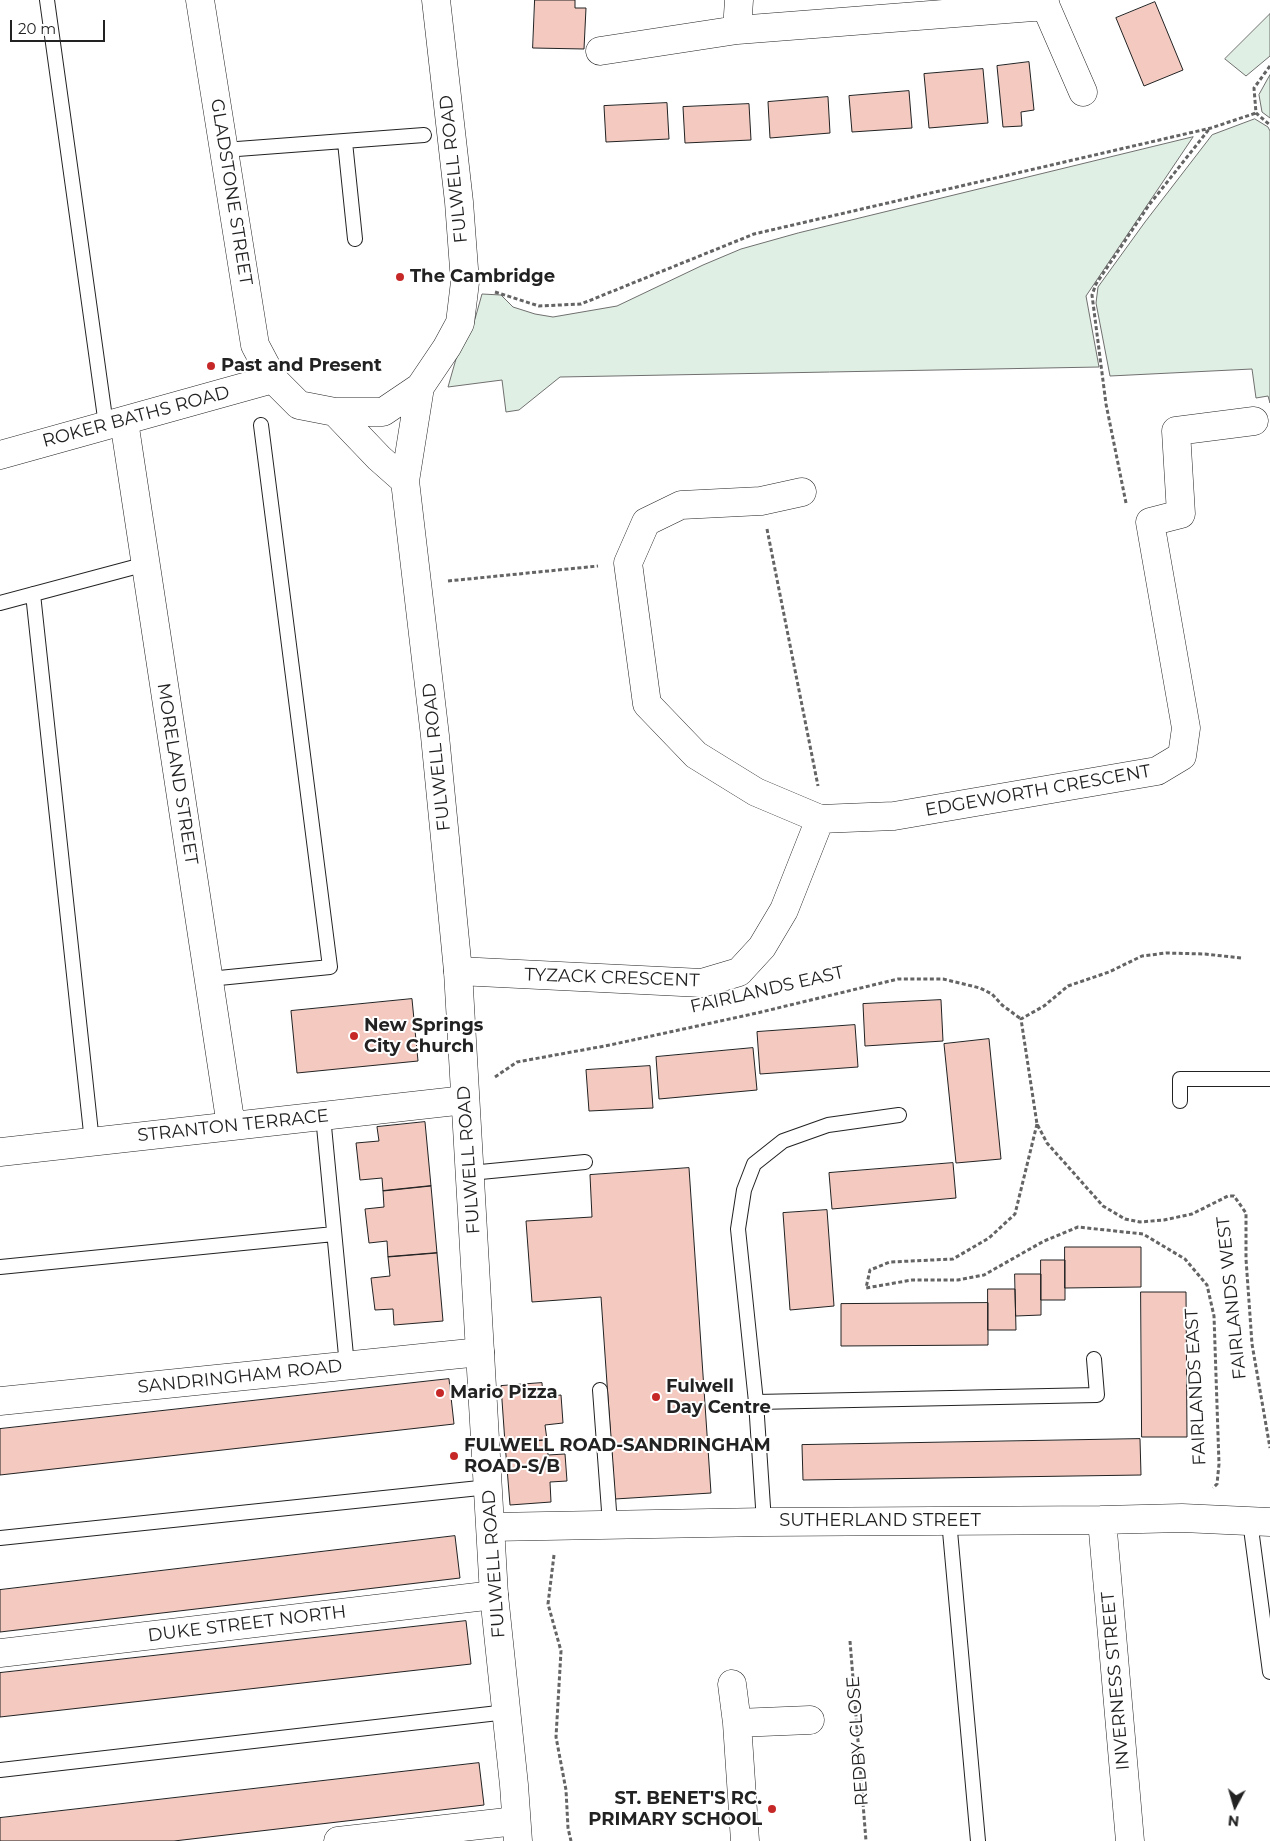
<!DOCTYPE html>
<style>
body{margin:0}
#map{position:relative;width:1270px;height:1841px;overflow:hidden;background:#fff;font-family:Montserrat,sans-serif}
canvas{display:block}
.north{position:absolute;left:1210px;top:1781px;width:50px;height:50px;-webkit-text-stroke:4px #fff;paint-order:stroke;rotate:186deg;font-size:14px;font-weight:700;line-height:20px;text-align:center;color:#222}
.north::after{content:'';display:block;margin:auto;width:18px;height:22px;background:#222;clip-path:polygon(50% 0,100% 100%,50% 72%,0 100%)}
.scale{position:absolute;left:10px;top:20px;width:95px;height:22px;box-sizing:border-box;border:2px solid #222;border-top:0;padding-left:6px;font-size:15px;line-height:18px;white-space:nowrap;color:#222;-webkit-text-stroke:4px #fff;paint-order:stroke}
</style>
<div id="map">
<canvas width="1270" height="1841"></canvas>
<div class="north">N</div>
<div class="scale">20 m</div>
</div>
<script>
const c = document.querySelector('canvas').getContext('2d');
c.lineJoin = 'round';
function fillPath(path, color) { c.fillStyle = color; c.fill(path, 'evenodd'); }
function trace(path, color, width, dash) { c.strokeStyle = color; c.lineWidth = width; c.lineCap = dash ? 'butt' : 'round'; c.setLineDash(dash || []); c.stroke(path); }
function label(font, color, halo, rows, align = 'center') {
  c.font = font + ' Montserrat,sans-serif'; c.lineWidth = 4; c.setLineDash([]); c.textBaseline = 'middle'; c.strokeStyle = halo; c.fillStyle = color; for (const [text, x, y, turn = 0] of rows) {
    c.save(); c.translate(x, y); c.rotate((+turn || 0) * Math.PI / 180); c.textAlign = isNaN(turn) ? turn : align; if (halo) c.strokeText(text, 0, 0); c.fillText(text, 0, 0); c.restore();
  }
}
const green = new Path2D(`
 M1270,14V56L1246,76L1225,59Z
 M1270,75V118L1262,112L1259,95Z
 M1255,119L1268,127L1270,131V403L1268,396L1256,398L1252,369L1110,376L1096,303L1098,287L1145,222L1212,135Z
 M1193,137L1086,296L1099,367L560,377L519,410L506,412L502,380L448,387L456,359L473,326L482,294L501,295L513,307L535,314L553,317L617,306L703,265L741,249L798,233Z`);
fillPath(green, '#e0efe3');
trace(green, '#6f6f6f', 1);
const building = new Path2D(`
 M535,0H575V8H586L584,49L533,48Z
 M1155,2L1183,70L1144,86L1116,18Z
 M1029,62L1034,110L1021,112L1022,126L1003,127L997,66Z
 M983,69L988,123L929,128L924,74Z
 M909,91L912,128L852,132L849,96Z
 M828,97L830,133L770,138L768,102Z
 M667,103L669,139L606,142L604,106Z
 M749,104L751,140L685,143L683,107Z
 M412,999L418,1061L297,1073L291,1011Z
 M941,1000L943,1041L865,1046L863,1004Z
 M855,1025L858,1067L760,1074L757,1032Z
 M989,1039L1001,1159L956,1163L944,1044Z
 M753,1048L757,1090L659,1099L656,1057Z
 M650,1066L653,1108L589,1111L586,1070Z
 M425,1122L431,1186L383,1191L382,1178L360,1180L356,1143L379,1141L377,1127Z
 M953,1163L956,1198L832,1209L829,1173Z
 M689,1168L711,1493L615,1499L601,1297L532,1302L526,1221L592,1217L590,1175Z
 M431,1186L437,1253L388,1257L387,1241L369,1243L365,1209L384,1207L383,1191Z
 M827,1210L834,1306L790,1310L783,1213Z
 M1065,1247H1141V1287L1065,1288Z
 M437,1253L443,1321L394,1325L393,1309L375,1310L371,1278L390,1276L388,1257Z
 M1041,1260H1065V1300H1041Z
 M1015,1274H1041V1315L1016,1316Z
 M988,1289H1015L1016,1330H988Z
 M1141,1292H1186L1187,1437H1142Z
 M988,1303V1345L841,1346V1304Z
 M449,1379L454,1424L0,1475V1429Z
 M542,1383L543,1397L561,1395L563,1423L545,1425L547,1440L505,1443L501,1386Z
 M1140,1439L1141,1475L803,1480L802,1445Z
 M547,1440L548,1455L565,1454L567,1481L550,1482L551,1502L510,1505L505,1443Z
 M455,1536L460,1578L0,1632V1590Z
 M466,1621L471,1664L0,1717V1673Z
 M479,1763L484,1805L174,1841H0V1818Z`);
fillPath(building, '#f3c9c0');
trace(building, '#222', 1);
const lane = new Path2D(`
 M47,0L106,425
 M345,142L355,239
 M224,150L424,135
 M33,594L92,1142
 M0,603L146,564
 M209,979L330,967L261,425
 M1180,1101V1079H1270
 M323,1116L347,1366
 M470,1173L585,1162
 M0,1267L334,1234
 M600,1390L610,1524
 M756,1402L1097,1395L1094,1359
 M949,1520L978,1841
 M1250,1521L1270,1672
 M764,1522L756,1402L738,1229L744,1190L754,1164L783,1141L828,1125L899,1115
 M0,1538L489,1487
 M0,1770L507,1712`);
const street = new Path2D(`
 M1043,0L1083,92
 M737,30L739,0
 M600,51L737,30L1046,6
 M124,421L231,1126
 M802,492L761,501L681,505L646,522L628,563L647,704L696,755L756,792L820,819L894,816L1157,771L1182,756L1186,728L1150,522L1181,514L1176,431L1254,421
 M458,971L702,983L739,972L762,947L784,910L820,819
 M0,1152L465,1100
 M0,1401L480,1352
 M1102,1520L1130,1841
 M491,1527L764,1522L1102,1520L1182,1518L1270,1522
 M0,1653L494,1595
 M732,1684L737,1723L745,1841
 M737,1723L810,1720
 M338,1841L516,1821`);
const secondary = new Path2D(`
 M200,0L255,345L273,379L299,405L335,412H383L420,387L447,347L460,323L465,282L459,202L436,0
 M420,387L405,481L435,736L458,971L494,1595L514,1785L518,1841
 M335,412L379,458L405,481
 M0,455L273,379`);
trace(lane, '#222', 16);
trace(street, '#222', 29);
trace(secondary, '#222', 29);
trace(new Path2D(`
 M1270,66L1254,88L1256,113L1270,125
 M495,292L539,306L581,304L754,234L1211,128L1256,113
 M1126,503L1106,404L1092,295L1096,284L1149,205L1210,128
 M767,529L818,786
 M448,581L598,566
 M1241,958L1205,954L1166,953L1142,956L1109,972L1068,986L1044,1006L1021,1019L1037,1124L1047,1143L1103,1206L1125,1219L1140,1222L1164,1220L1192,1214L1228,1196H1234L1246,1213V1259L1252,1344L1270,1448
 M495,1077L517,1062L610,1045L757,1013L898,979H943L980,988L992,994L1002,1005L1021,1019
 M1037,1124L1015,1214L989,1238L953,1259L890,1262L870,1270L866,1288L912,1280H958L984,1275L1044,1241L1078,1227L1143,1234L1185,1259L1207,1285L1214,1316L1219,1464L1217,1484L1213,1488
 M554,1555L548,1604L561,1651L556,1737L566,1790L568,1828L571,1841
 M850,1641L866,1841`), '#646464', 3, [4, 2.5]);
trace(lane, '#fff', 14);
trace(street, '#fff', 28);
trace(secondary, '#fff', 28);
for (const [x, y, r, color] of [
 [400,277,5,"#c62828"],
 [211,366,5,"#c62828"],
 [354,1036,5,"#c62828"],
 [440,1393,5,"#c62828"],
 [656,1397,5,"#c62828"],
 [454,1456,5,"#c62828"],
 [772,1809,5,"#c62828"]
]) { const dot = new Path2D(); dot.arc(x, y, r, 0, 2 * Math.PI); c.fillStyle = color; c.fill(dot); trace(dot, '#fff', 2); }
label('18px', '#222', '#fff', [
 ["FULWELL ROAD",454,169,-96],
 ["GLADSTONE STREET",231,192,81],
 ["ROKER BATHS ROAD",136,417,-15],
 ["FULWELL ROAD",437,757,-96],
 ["MORELAND STREET",177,774,81],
 ["EDGEWORTH CRESCENT",1038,791,-10],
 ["TYZACK CRESCENT",612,978,2],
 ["FAIRLANDS EAST",767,990,-13],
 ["STRANTON TERRACE",233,1126,-6],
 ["FULWELL ROAD",469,1160,-94],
 ["FAIRLANDS WEST",1232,1298,-96],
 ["SANDRINGHAM ROAD",240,1377,-6],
 ["FAIRLANDS EAST",1196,1387,-93],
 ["SUTHERLAND STREET",880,1521],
 ["FULWELL ROAD",494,1564,-94],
 ["DUKE STREET NORTH",247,1624,-7],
 ["INVERNESS STREET",1116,1681,-95],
 ["REDBY CLOSE",858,1741,-94]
]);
label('bold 18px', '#222', '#fff', [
 ["The Cambridge",410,277],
 ["Past and Present",221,366],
 ["New Springs",364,1026],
 ["City Church",364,1047],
 ["Fulwell",666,1387],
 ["Day Centre",666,1408],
 ["Mario Pizza",450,1393],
 ["FULWELL ROAD-SANDRINGHAM",464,1446],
 ["ROAD-S/B",464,1467],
 ["ST. BENET'S RC.",762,1799,"right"],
 ["PRIMARY SCHOOL",762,1820,"right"]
], 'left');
</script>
